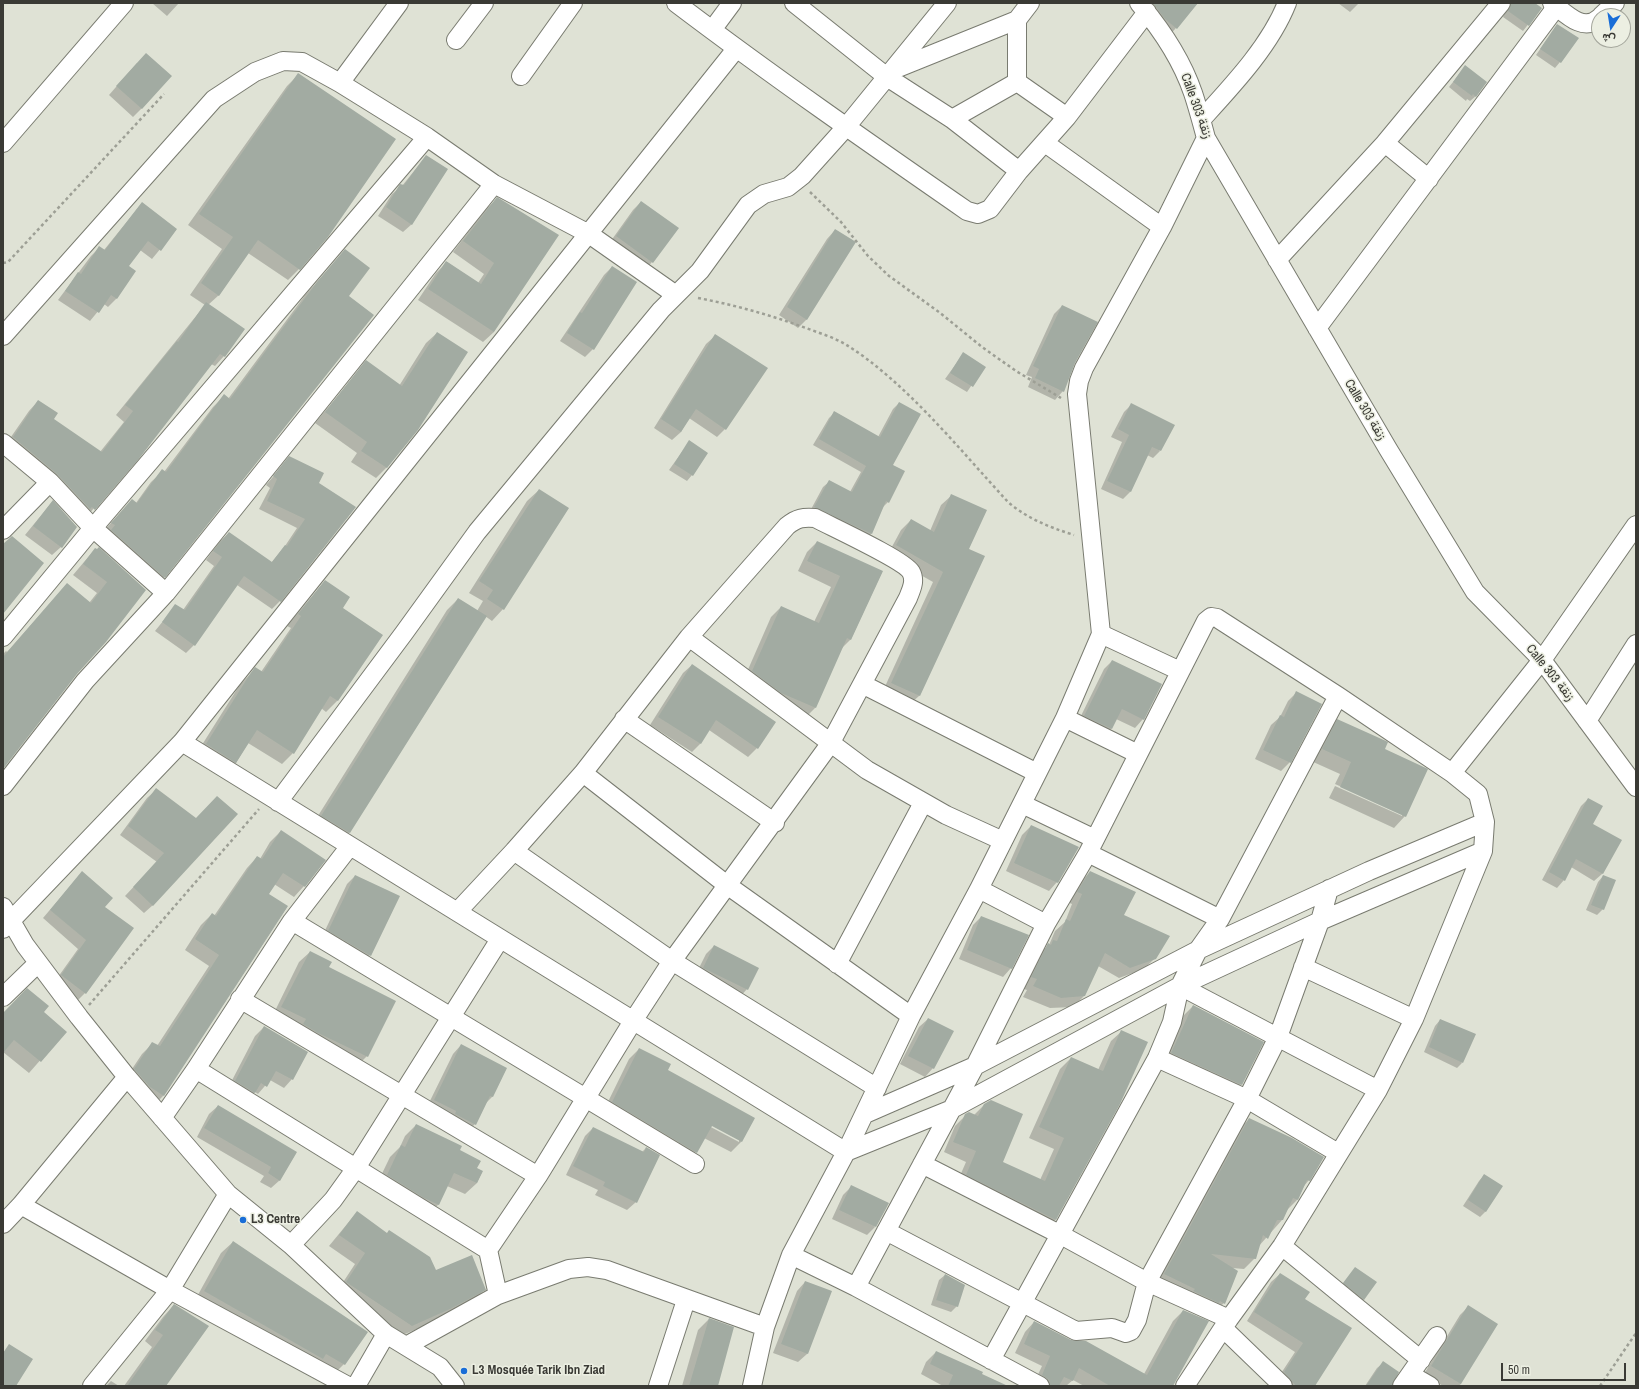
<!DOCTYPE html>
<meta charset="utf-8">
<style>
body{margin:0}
#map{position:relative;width:1639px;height:1389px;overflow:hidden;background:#dfe2d5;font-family:"Archivo Narrow",Vazirmatn,sans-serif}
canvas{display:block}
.frame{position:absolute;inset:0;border:4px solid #3a3a35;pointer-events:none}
.north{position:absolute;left:1591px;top:8px;width:40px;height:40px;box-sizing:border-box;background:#ecefe2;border:1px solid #a5a79d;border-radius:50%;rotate:192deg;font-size:11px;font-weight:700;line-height:16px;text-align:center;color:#3a3a35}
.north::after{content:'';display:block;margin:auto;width:14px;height:18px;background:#196dd7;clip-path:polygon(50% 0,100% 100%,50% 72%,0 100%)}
.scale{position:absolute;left:1501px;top:1363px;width:125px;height:18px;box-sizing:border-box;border:2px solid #3a3a35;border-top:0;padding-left:5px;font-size:12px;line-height:14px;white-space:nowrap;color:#3a3a35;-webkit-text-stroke:3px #ecefe2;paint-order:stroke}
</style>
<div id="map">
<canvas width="1639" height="1389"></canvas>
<div class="frame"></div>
<div class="north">ش</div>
<div class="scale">50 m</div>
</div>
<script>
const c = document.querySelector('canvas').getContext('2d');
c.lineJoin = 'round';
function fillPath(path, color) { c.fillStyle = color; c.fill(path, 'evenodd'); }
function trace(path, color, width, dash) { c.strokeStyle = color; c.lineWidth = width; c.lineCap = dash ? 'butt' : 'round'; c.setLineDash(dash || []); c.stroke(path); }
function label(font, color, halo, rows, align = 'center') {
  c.font = font + ' "Archivo Narrow",Vazirmatn,sans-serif'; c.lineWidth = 3; c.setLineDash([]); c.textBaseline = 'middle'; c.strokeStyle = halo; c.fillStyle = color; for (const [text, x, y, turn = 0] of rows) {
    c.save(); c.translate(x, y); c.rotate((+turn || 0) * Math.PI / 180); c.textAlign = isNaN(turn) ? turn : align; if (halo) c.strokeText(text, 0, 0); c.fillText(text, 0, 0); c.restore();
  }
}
fillPath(new Path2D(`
 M152,3H179L167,16Z
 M1148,3H1198L1168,37Z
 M1338,3H1359L1350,12Z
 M1509,3H1534L1541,8L1523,31L1503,17Z
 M1557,25L1560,62L1555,68L1536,55Z
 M137,63L142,108L133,117L109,95Z
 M1465,67L1476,96L1470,101L1467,99L1466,101L1449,87Z
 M299,74V269L288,280L248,253L219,295L208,305L224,356L215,366L211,364L85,519L4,447L29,411L38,401L52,419L100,452L124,422L116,415L205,305L190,295L222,249L188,225L287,86Z
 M426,156L412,224L403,232L378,216L392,194L402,186Z
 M497,199L494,332L483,342L418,300L436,273L447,262L478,283L484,274L453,252L486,209Z
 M641,202L652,262L644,271L608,245L633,210Z
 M142,203L176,230L152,259L140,250L128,266L135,271L116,299L108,307L104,304L90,321L58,300L91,256L99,248L104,250Z
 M835,230L807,319L798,328L779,315L827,239Z
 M345,251L348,296L373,315L164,577L153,588L101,534L132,500L136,503L151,482L163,471L164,472L213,407L224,396L228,399L306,294Z
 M612,267L593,349L585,357L560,341L604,275Z
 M1062,306L1074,362L1063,391L1055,400L1028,387L1032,377L1026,375L1054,314Z
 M437,333L387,467L376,478L351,462L357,453L315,423L366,362L399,386L426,343Z
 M715,336L725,429L717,437L689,418L681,432L672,440L654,428L706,344Z
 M963,354L984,367L967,392L945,379Z
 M899,403L888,502L882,508L871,534L865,540L809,513L823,487L830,481L850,492L861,472L813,445L829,418L835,412L878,437L893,409Z
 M1132,404L1160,451L1153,458L1147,455L1130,492L1123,499L1101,489L1122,442L1111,437L1124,412Z
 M689,442L692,475L687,481L669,470Z
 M290,457L318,483L280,601L272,609L237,585L194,645L186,653L155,631L176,605L183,610L214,566L206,560L220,541L229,533L271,563L285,546L297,528L259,509L270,488L266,485Z
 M539,490L567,508L503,609L492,621L485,616L349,833L338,844L311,827L447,610L458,599L477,611L483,601L469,593L527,501Z
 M951,496L968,549L983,557L919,696L909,705L882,693L933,582L887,556L901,530L911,520L930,531L941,505Z
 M52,502L61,547L52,555L25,535Z
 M817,542L882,572L851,639L841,649L815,708L805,718L743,681L771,617L781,607L814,622L831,587L798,571L807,552Z
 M95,549L145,590L76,674L3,767V654L6,651L7,652L67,584L89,603L97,593L73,575Z
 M325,581L342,608L338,700L326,712L321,708L293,753L282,764L248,743L236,763L224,774L195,756L239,686L255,669L261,672L291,628L287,626Z
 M1112,661L1143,719L1135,728L1116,719L1111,729L1103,737L1077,724L1104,669Z
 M692,665L775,722L757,748L748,757L709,730L700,744L692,752L650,725L683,673Z
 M1296,693L1290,762L1281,771L1255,759L1271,725L1280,717L1288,701Z
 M1338,721L1384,749L1405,816L1394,828L1329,798L1335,786L1402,816V814L1335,784L1340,774L1311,761L1326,732Z
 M156,790L196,819L153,905L144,913L125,896L157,862L120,835L147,798Z
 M1588,799L1592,825L1620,840L1602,874L1594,881L1571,867L1564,880L1557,888L1542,880L1581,806Z
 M1031,826L1057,882L1049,891L1006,871L1022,835Z
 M281,831L304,886L294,897L274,884L268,895L287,907L163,1096L152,1107L124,1081L142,1054L153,1043L157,1046L209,966L185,950L201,925L212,914L214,916L247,868L257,857L260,859L270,842Z
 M82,872L104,907L132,928L85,993L76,1002L53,984L78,949L43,918Z
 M1090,872L1155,958L1144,969L1119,978L1098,966L1084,996L1073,1007L1050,1008L1023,997L1027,990L1021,988L1037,955L1049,945L1055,931L1065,922L1072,904L1067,902L1079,883Z
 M355,876L370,955L362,964L321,939L347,884Z
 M1603,876V909L1597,915L1586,910L1598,882Z
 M981,917L1011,968L1003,977L959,959L973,925Z
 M714,946L747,989L739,998L695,976L706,954Z
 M310,952L367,1056L356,1067L272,1017L299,962Z
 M1193,1006L1241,1085L1230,1096L1160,1064L1182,1017Z
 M3,1013H42L65,1032L29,1073L3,1052Z
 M928,1019L933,1068L925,1077L900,1064L919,1027Z
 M1440,1020L1462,1063L1457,1068L1424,1052L1435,1026Z
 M264,1027L292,1079L284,1088L270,1080L258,1094L255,1092L246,1101L227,1090L255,1036Z
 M1122,1031L1119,1103L1055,1220L1044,1230L956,1185L966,1162L944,1152L955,1126L966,1115H974L984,1105L1002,1163L1040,1180L1054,1149L1029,1138L1060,1069L1071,1058L1098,1070L1111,1041Z
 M461,1045L506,1069L492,1097L486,1103L475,1124L467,1132L426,1109L453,1054Z
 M639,1049L667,1071L754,1119L741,1142L731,1152L704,1138L696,1152L686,1162L603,1112L629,1059ZM708,1123L739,1140V1142L707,1125Z
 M218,1106L296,1153L280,1180L271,1188L260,1182L264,1176L197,1137L209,1114Z
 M1249,1119L1309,1180L1304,1186L1297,1200L1286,1211L1282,1220L1258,1247L1255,1258L1244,1269L1232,1268L1224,1303L1212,1314L1154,1285L1238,1130Z
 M416,1125L459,1151L476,1169L482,1172L477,1183L465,1194L447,1186L439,1204L427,1215L376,1186L390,1157L400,1147L405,1136Z
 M593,1128L642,1152L646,1148L636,1202L627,1210L595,1195L598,1190L566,1175L585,1136Z
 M1484,1175L1486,1211L1480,1217L1463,1206L1479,1181Z
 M851,1187L875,1227L867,1235L832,1219L843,1195Z
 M357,1212L435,1271L485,1289L474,1300L439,1320L400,1336L336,1293L355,1264L329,1246Z
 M233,1242L344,1364L333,1375L194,1302L221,1253Z
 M1355,1268L1364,1299L1358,1305L1339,1289Z
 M1280,1274L1304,1299L1314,1386H1280L1276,1381L1295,1352L1247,1321L1271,1282Z
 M945,1275L957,1306L951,1312L931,1305L939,1280Z
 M805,1282L831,1292L807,1354L798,1362L773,1353L797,1291Z
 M174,1305L165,1386H124L152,1347L145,1341L163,1317Z
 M1468,1307L1461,1384L1458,1386H1443L1424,1374L1460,1315Z
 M1183,1311L1172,1386H1084L1073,1380L1066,1386H1034L1033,1385L1042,1366L1015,1353L1025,1332L1034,1322L1071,1341L1144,1374L1173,1321Z
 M709,1319L717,1386H682L698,1330Z
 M936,1352L980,1375L1006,1386H943L921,1374L926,1362Z
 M1383,1363L1391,1386H1365L1377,1368Z
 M111,1381L119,1386H106Z`), '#0003');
fillPath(new Path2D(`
 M1153,3H1198L1177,29L1165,19Z
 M1511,3H1535L1542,8L1529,26L1508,11Z
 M1557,24L1579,38L1561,63L1540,49Z
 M146,53L172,76L142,109L116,86Z
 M1465,65L1487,82L1476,97L1473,94L1472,96L1453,82Z
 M298,73L396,139L328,237L300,270L258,240L219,296L201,283L233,237L199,214Z
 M426,155L448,169L412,225L386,207L400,184L404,185Z
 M497,197L559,235L494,332L428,289L446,261L481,284L494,263L463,241Z
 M641,201L679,228L653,263L616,236Z
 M142,202L177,229L161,251L148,241L129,266L136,271L117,299L111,295L99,313L65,291L78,272L81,274L99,246L105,250Z
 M835,229L856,242L807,320L787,307Z
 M345,249L370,268L349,296L374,315L165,578L111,530L115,525L111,523L132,499L137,503L162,469L166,472L224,394L230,399L317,282Z
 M612,266L637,282L594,350L567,333L580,312L582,313Z
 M206,302L245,329L225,357L220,354L138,460L95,510L92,507L90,509L57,474L13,437L38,400L58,413L54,419L102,452L133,411L125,405L177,341L178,342Z
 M1062,305L1098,322L1075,363L1064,392L1035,378L1039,369L1033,366Z
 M437,332L468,352L418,430L387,468L361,451L367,442L325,412L366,360L402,386Z
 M715,334L768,368L726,430L696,409L681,432L661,419Z
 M963,352L986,367L973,387L950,373Z
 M899,402L921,414L893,465L905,471L889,503L886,501L872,534L814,507L829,480L852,492L866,466L819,439L834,411L880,437Z
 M1131,403L1175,425L1161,451L1152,447L1131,492L1107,481L1129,435L1118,429Z
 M689,440L708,453L693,476L674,464Z
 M289,456L324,473L319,483L356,507L281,602L244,576L195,646L162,622L175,604L185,610L222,557L213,551L229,532L272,562L285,545L287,546L305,519L267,501L277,479L273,476Z
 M539,489L569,508L504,610L487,599L493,590L479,581Z
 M951,494L987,510L969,549L985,556L920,696L891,683L943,572L896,545L911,519L934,532Z
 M53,500L77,527L62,548L33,526Z
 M12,536L44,563L3,614V544Z
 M817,541L883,571L851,640L847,638L816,708L781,693L752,671L781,606L819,623L840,576L807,561Z
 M99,547L146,590L106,642L77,674L3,769V657L67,583L91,603L107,582L83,564L95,548L97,549Z
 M325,580L350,597L343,608L383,635L338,701L330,696L294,754L257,730L236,763L206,744L250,674L255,667L263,672L301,616L298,614Z
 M458,598L487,616L350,833L321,816Z
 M1112,660L1162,684L1144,720L1122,709L1112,729L1084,716Z
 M692,664L776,722L758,749L716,720L701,744L658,717Z
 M1296,691L1322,704L1291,763L1263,750L1280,715L1284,717Z
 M1337,719L1386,741L1388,742L1385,749L1428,769L1406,817L1340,787L1351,762L1322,749Z
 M156,788L196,818L217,796L238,814L153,906L133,887L164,853L128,826Z
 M1588,798L1603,806L1593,824L1622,840L1603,874L1576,859L1565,881L1549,872Z
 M1031,825L1079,847L1058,883L1014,863Z
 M281,830L326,860L305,887L283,873L269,894L288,906L164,1096L150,1087L134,1069L152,1042L160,1046L219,955L195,939L212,913L216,916L257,856L262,859Z
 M82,871L113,898L105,907L134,928L86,994L61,975L86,940L50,910Z
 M1090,871L1136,892L1124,915L1170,936L1156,959L1130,968L1105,953L1085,996L1061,998L1033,986L1037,979L1031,977L1048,943L1051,945L1053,940L1057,941L1066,919L1070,921L1082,894L1077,892Z
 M355,875L400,896L371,956L328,931Z
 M1603,875L1616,880L1604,910L1591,905Z
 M981,916L1029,935L1012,969L967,950Z
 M714,945L759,968L748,990L703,968Z
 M310,951L332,962L329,967L396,1001L368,1057L318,1033L303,1024L306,1019L281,1007Z
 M27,988L49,1006L44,1012L67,1032L41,1062L14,1040L3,1053V1013Z
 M1193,1005L1264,1042L1242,1085L1171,1053Z
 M928,1018L954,1031L934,1069L908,1056Z
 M1440,1019L1476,1034L1463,1063L1429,1047Z
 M264,1026L308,1052L293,1080L276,1071L267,1087L261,1083L255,1093L235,1081Z
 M1121,1030L1148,1042L1120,1104L1056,1220L966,1175L976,1151L953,1142L965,1114L969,1112L978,1116L984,1104L991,1100L1023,1114L1003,1162L1045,1181L1064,1138L1039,1127L1071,1057L1103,1071Z
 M461,1044L507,1068L493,1097L490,1096L476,1125L455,1114L456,1111L434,1100Z
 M639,1048L671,1064L668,1070L755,1118L742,1142L712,1126L697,1153L612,1102Z
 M218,1105L297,1152L280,1181L268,1173L271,1167L204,1128Z
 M1249,1118L1292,1138L1324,1157L1310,1181L1307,1180L1298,1200L1293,1198L1283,1220H1277L1268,1239L1263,1235L1256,1259L1211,1254L1238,1271L1225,1304L1220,1301L1219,1303L1193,1291L1195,1289L1164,1274Z
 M416,1124L462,1146L460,1150L481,1161L477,1168L483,1171L477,1183L454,1173L439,1205L424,1198L387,1175L401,1145L405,1147Z
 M593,1127L644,1152L646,1147L660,1155L637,1203L603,1186L605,1182L573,1166Z
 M1484,1174L1503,1186L1486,1212L1468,1200Z
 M851,1185L889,1203L876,1227L839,1210Z
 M357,1211L387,1233L389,1230L430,1257L436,1270L472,1255L486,1290L450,1309L412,1326L346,1282L365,1253L339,1235Z
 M233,1241L368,1332L345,1365L326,1354L323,1359L204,1291Z
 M1355,1267L1377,1282L1364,1300L1343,1283Z
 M1280,1273L1310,1292L1305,1299L1352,1328L1315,1386H1296L1284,1372L1303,1343L1254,1312Z
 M945,1274L965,1285L958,1307L936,1300Z
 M805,1281L832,1291L808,1354L781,1344Z
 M174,1304L209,1326L166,1386H127L163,1335L155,1330Z
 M1468,1305L1498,1324L1461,1384L1431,1366Z
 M1183,1310L1209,1321L1173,1386H1110L1079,1368L1073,1381L1064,1377L1059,1386H1050L1049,1380L1042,1375L1050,1356L1024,1344L1034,1321L1071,1340L1086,1341L1147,1375Z
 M709,1318L734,1327L718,1386H689Z
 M9,1344L33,1359L16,1386H3V1353Z
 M936,1351L983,1372L982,1374L1008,1386H948L953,1375L930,1364Z
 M1383,1361L1399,1372L1392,1386H1366Z`), '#a2aba2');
const minor = new Path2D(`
 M676,3C771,75 869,143 967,211L978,214L990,209L1019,171L1067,117L1147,12
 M794,3L887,77L952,119L1019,171
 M1139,3C1161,29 1182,61 1193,93C1198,108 1202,123 1206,138L1388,449L1475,592L1542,660L1636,787
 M1552,3C1565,13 1583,33 1599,18
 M1601,16L1615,3
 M712,30L732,3
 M456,40L484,3
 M893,70L1017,20L1030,3
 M521,76L573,3
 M1017,82V20
 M1017,82L1067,117
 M340,83L399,3
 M952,119L1017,82
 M1201,120C1232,86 1270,46 1287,3
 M3,143L124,3
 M1045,143L1162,227
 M1385,143L1429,179
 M1277,260L1385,143L1501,3
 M1317,328L1557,6
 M3,336L214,99L255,72L283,61L302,62L340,83L427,137L494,184L589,234L676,295
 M3,443L50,482L93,528L166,593
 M3,530L50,482
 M1101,634L1180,671
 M3,637L93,528L427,137
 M689,637L867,770L946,815L1003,841
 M862,684L1037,773
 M1065,718L1138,754
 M624,719L775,823
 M1587,721L1636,644
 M182,742L846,1152L952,1109L1180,986L1320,921L1483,851
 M583,773L727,885L911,1016
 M1452,773L1542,660L1636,525
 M3,786L85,681L166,593L494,184
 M278,802L404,633L477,532L661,310L700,271L748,205L764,194L788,187L802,176L846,127L947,3
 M1022,804L1095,839
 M514,851L672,961L877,1088
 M1088,853L1220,919
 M979,889L1046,924
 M3,907L25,945L79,1017L127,1077L228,1194L291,1245L386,1334L440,1367L455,1386
 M457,912L514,851L583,773L689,637L787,526C797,518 803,517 815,518C832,527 904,560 911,572C916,581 911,590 908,598L830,744L672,961L633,1021L538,1176L488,1250
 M292,921L695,1164
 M3,929L182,742L736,49
 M837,964L923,803
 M1303,967L1414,1019
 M1180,986L1378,1090
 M3,997L38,963
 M240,999L538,1176
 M1157,1058L1247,1099L1338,1153
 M196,1069L488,1250L498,1295
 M865,1114L975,1066L1198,950L1369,871L1485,822
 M162,1118L196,1069L292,921L350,846
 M922,1164L1061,1235L1147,1282L1229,1319
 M21,1205L170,1290L348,1386
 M3,1224L21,1205L127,1077
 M886,1231L1076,1331L1112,1328L1126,1333L1131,1331L1137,1320L1147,1282L1247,1099L1278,1037L1320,921L1329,889
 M291,1245L333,1200L356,1168L500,939
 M1282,1246L1421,1360
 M791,1255L856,1287L1040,1386
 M856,1287L975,1066L1046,924L1088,853L1206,621L1211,617L1217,618L1338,696L1452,773L1478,794L1485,822L1483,851L1414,1019L1378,1090L1282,1246L1229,1319L1185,1386
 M1224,1329L1283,1386
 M406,1346L498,1295L569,1269L588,1267L607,1270L765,1327
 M991,1360L1157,1058L1172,1022L1180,986L1198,950L1220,919L1338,696
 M1411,1375L1430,1386
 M92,1386L170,1290L228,1194
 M356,1386L386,1334
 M658,1386L686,1300
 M752,1386L765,1327L791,1255L846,1152L911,1016L979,889L1065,718L1101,634L1077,394L1079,381L1084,368L1162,227L1206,138
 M1402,1386L1437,1336`);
trace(minor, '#797b70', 20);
trace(new Path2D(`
 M810,192L841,222L868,256L889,276L939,312L982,347L1016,371L1061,398
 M3,263L8,262L164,94
 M698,298C735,305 770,315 806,328C819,333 833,337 845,344C905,381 960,450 1008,502C1028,519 1049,527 1074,535
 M89,1005L259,809
 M1600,1386L1636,1333`), '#9d9f95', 2.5, [3, 3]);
trace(minor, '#fff', 18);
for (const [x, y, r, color] of [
 [243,1220,4,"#196dd7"],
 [464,1371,4,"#196dd7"]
]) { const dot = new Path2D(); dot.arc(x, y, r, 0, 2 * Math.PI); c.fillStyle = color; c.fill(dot); trace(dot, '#ecefe2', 1.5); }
label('13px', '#3a3a35', '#ecefe2', [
 ["Calle 303 زنقة",1196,106,70],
 ["Calle 303 زنقة",1365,410,59],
 ["Calle 303 زنقة",1550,673,51]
]);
label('bold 13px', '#3a3a35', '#ecefe2', [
 ["L3 Centre",251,1220],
 ["L3 Mosquée Tarik Ibn Ziad",472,1371]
], 'left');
</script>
